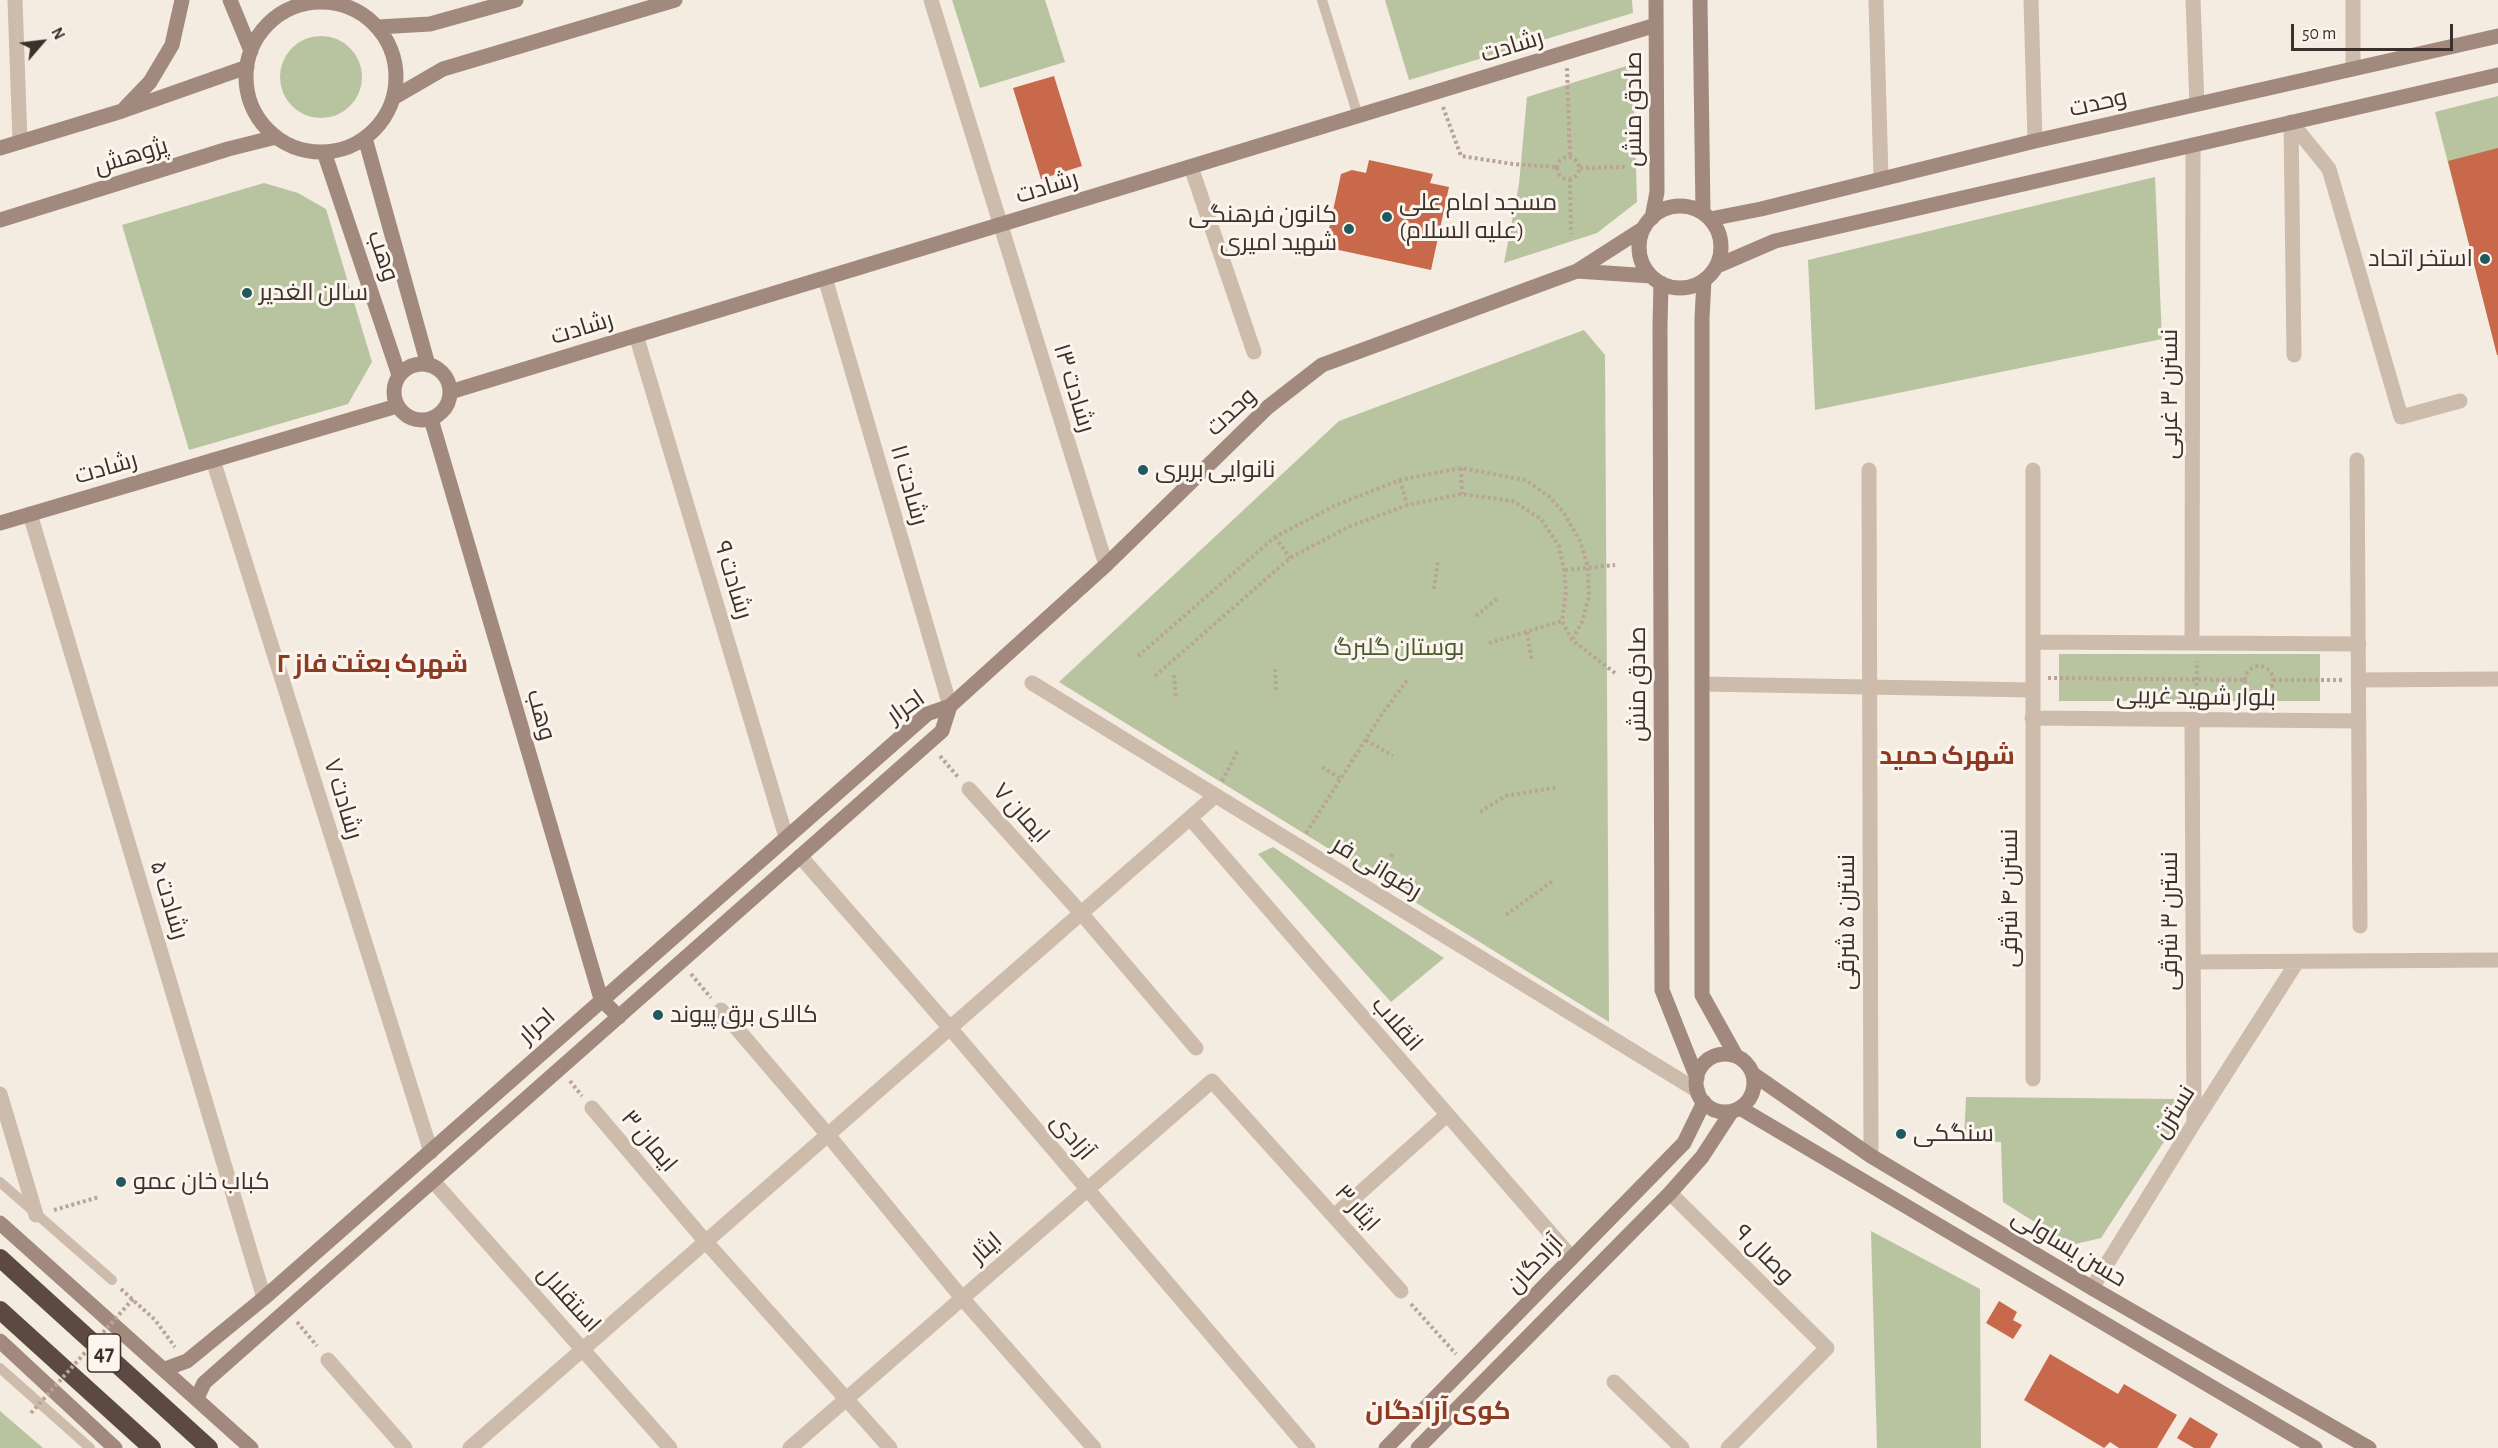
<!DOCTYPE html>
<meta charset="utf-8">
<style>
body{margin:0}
#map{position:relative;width:2498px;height:1448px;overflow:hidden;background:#f4ebe1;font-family:"Alegreya Sans",sans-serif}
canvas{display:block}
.north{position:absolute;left:12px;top:12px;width:60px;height:60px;-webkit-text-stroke:4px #fbf5ee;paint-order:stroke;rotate:62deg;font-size:16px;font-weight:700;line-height:24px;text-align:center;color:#3b302b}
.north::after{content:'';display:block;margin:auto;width:21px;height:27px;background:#3b302b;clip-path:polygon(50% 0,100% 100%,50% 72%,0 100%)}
.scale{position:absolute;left:2291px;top:24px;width:162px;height:27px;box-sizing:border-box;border:3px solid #3b302b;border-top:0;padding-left:8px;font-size:18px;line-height:21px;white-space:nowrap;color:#3b302b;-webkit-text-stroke:4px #fbf5ee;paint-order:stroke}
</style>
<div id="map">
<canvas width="2498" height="1448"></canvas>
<div class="north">N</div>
<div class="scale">50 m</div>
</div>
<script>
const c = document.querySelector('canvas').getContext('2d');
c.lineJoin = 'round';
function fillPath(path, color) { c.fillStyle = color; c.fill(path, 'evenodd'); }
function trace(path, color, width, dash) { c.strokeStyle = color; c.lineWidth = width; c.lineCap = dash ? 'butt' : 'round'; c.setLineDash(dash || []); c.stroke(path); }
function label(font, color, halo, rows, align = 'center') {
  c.font = font + ' "Alegreya Sans",Cairo,sans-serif'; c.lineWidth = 6; c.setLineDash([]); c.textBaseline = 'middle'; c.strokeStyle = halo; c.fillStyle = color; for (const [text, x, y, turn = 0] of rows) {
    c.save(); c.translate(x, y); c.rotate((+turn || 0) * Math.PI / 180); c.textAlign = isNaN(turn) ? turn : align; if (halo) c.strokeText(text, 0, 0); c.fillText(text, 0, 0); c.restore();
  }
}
fillPath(new Path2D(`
 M952,0H1045L1065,62L980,88Z
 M1385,0H1632L1633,13L1409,80Z
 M280 77a41 41 0 1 1 82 0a41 41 0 1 1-82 0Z
 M1633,64L1637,202L1597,233L1504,263L1519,184L1527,97Z
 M2498,96V358L2435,112Z
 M2155,177L2162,339L1815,410L1808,260Z
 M264,183L298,193L326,209L372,362L348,404L189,450L122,225Z
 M1584,330L1605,355L1609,1022L1059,682L1339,421Z
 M2059,654H2320V701H2059Z
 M1273,847L1444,958L1391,1002L1258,854Z
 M1966,1097L2175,1099L2182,1114L2101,1238L2071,1245L2003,1202L2001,1142L1964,1140Z
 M1871,1231L1980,1289L1981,1448H1877Z
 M0,1411L43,1448H0Z`), '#b8c4a0');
fillPath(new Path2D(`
 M1054,76L1082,166L1041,179L1013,88Z
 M2498,148V355H2497L2448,161Z
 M1369,160L1433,174L1430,183L1449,187L1431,270L1325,247L1341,174L1352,170L1366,173Z
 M1999,1301L2017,1312L2013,1320L2022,1325L2013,1339L1986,1323Z
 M2050,1354L2118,1394L2124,1384L2177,1415L2157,1448H2119L2110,1442L2104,1448L2024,1400Z
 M2190,1417L2218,1434L2210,1448H2194L2177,1438Z`), '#c8694b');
trace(new Path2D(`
 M1567,68L1570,157
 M1443,107L1461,156L1513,164L1557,167
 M1557 168a11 11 0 1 1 22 0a11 11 0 1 1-22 0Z
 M1580,168L1626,167
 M1570,179L1571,234
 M1461,468L1462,494
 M1400,480L1407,505
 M1275,537L1290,558
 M1565,570L1615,565
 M1434,589L1438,561
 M1476,616L1499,597
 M1527,632L1532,662
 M1489,643L1562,621
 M1138,656L1275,537L1336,505L1400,480L1461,468L1525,480L1549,496L1564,513L1580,541L1588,567L1589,597L1582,622L1572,640
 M2245 680a14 14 0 1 1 28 0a14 14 0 1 1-28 0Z
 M1275,669L1276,691
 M1174,675L1176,699
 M1155,676L1290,558L1348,527L1407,505L1462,494L1513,501L1541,519L1559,546L1564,570L1566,591L1562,621L1572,640L1615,673
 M2048,678L2246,680
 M2273,680H2343
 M2196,704L2197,661
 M1366,740L1393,756
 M940,756L958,777
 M1322,767L1341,779
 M1222,781L1238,750
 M1480,812L1505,796L1558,787
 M1306,833L1382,714L1409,678
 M1380,878L1393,853
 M1506,915L1554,880
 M691,974L711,998
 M570,1081L582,1096
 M54,1210L99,1197
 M121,1289L155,1320L175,1347
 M1411,1304L1456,1354
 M297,1322L317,1346`), '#b9a596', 4, [3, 3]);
trace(new Path2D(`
 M1322,0L1358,116
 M0,1182L112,1280
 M0,1368L90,1448`), '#cdbbac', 10);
trace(new Path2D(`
 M15,0L20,141
 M931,0L1106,565
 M1876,0L1881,178
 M2031,0L2035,141
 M2193,0L2197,104
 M2353,0V68
 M2291,122L2329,169L2401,417L2460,401
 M2291,122L2294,355
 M1191,167L1254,352
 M825,278L950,706
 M636,335L786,837
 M213,460L431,1152
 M2357,460L2360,926
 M1869,470L1871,1156
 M2033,470V1079
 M30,514L264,1298
 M2034,642L2359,644
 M2192,643L2193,145
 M2358,680L2498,679
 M1032,683L1698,1091
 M1702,684L2032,690
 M2032,718L2359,721
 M2192,719L2194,1123
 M969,789L1081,913L1196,1048
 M1190,818L1572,1258
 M800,856L950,1028L1308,1448
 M2193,962L2498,960
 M721,1010L828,1135L962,1298L1094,1448
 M0,1094L36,1215
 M592,1108L706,1242L890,1448
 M433,1181L670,1448
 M1670,1193L1827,1348L1728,1448
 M1334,1216L1447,1115
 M2092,1288L2194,1123L2297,962
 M328,1360L405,1448
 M1614,1382L1682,1448
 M470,1448L1215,796
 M790,1448L1212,1081L1401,1291`), '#cdbbac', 15);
trace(new Path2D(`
 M230,0L251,51
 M1700,0L1703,213
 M246 77a75 75 0 1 1 150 0a75 75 0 1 1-150 0Z
 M378,27L430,24L516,0
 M393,98L443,69L675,0
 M125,108L150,82L172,45L182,0
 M365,138L428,365
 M0,148L122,111L247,67
 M324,152L399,375
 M1639 247a41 41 0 1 1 82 0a41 41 0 1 1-82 0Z
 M1652,218L1657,192L1656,0
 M1710,219L1761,209L2035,141L2498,36
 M0,220L228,149L276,137
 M1717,266L1775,241L2498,75
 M1577,271L1651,276
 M1704,280L1702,318V995L1736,1056
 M1661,283L1660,326L1662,990L1697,1078
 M394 392a28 28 0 1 1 56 0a28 28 0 1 1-56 0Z
 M450,392L1656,25
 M431,419L601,999L619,1017
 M0,523L397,406
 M1696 1083a29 29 0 1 1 58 0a29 29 0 1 1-58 0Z
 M1753,1074L1871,1156L2092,1288L2369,1448
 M1740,1108L2315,1448
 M0,1223L251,1448
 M0,1341L115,1448
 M165,1369L187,1361L264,1298L927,714L950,706L1106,565L1268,407L1322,365L1577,271L1644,228
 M197,1398L204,1383L942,731L950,706
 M1386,1448L1684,1143L1704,1102
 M1418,1448L1670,1193L1702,1157L1732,1111`), '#a18a7d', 15);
trace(new Path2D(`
 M0,1258L209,1448
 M0,1310L152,1448`), '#5c4a42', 18);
trace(new Path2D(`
 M31,1413L133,1299`), '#b9a596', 4, [3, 3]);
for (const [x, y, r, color] of [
 [1387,217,6,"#1f5a5e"],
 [1349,229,6,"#1f5a5e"],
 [2485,259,6,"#1f5a5e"],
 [247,293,6,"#1f5a5e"],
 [1143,470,6,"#1f5a5e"],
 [658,1015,6,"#1f5a5e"],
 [1901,1134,6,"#1f5a5e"],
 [121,1182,6,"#1f5a5e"]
]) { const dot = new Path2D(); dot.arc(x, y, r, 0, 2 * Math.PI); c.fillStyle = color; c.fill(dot); trace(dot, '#fbf5ee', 2); }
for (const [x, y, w] of [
 [104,1353,33]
]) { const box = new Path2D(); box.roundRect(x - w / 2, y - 19, w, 38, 4.5); c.fillStyle = '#fbf5ee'; c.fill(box); trace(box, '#3b302b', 1.5); }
label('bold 22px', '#3b302b', null, [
 ["47",104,1353]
]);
label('24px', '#3b302b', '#fbf5ee', [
 ["رشادت",1512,46,-17],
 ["وحدت",2098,103,-13],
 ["صادق منش",1634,109,-90],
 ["پژوهش",131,156,-17],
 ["رشادت",1047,187,-17],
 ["وهب",383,256,71],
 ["رشادت",582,328,-17],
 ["رشادت ۱۳",1074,388,73],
 ["نسترن ۳ غربی",2170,394,-90],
 ["وحدت",1231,412,-43],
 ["رشادت",106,468,-16],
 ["رشادت ۱۱",909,485,74],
 ["رشادت ۹",733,580,73],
 ["صادق منش",1638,684,-90],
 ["بلوار شهید غریبی",2196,697,1],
 ["احرار",906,707,-35],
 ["وهب",541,715,74],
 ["رشادت ۷",343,799,73],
 ["ایمان ۷",1021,813,48],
 ["رضوانی فر",1377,868,31],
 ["نسترن ۴ شرقی",2010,898,-90],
 ["رشادت ۵",169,900,73],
 ["نسترن ۳ شرقی",2170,921,-90],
 ["نسترن ۵ شرقی",1847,922,-90],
 ["انقلاب",1397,1024,49],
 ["احرار",537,1026,-42],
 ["نسترن",2174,1112,-58],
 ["آزادی",1072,1137,50],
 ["ایمان ۳",649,1141,50],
 ["ایثار ۳",1357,1208,48],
 ["ایثار",986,1248,-41],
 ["حسن یساولی",2069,1248,31],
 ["وصال ۹",1764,1254,45],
 ["آزادگان",1535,1264,-46],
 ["استقلال",569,1299,48]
]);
label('24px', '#3b302b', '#fbf5ee', [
 ["مسجد امام علی",1399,203],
 ["(علیه السلام)",1399,231],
 ["کانون فرهنگی",1337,215,"right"],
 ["شهید امیری",1337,243,"right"],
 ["استخر اتحاد",2473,259,"right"],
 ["سالن الغدیر",259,293],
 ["نانوایی بربری",1155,470],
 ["کالای برق پیوند",670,1015],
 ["سنگکی",1913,1134],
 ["کباب خان عمو",133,1182]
], 'left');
label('24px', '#4a5a2e', '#fbf5ee', [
 ["بوستان گلبرگ",1399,648]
]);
label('bold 26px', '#8c3b22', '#fbf5ee', [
 ["شهرک بعثت فاز ۲",372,664],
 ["شهرک حمید",1947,756],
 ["کوی آزادگان",1438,1411]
]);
</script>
